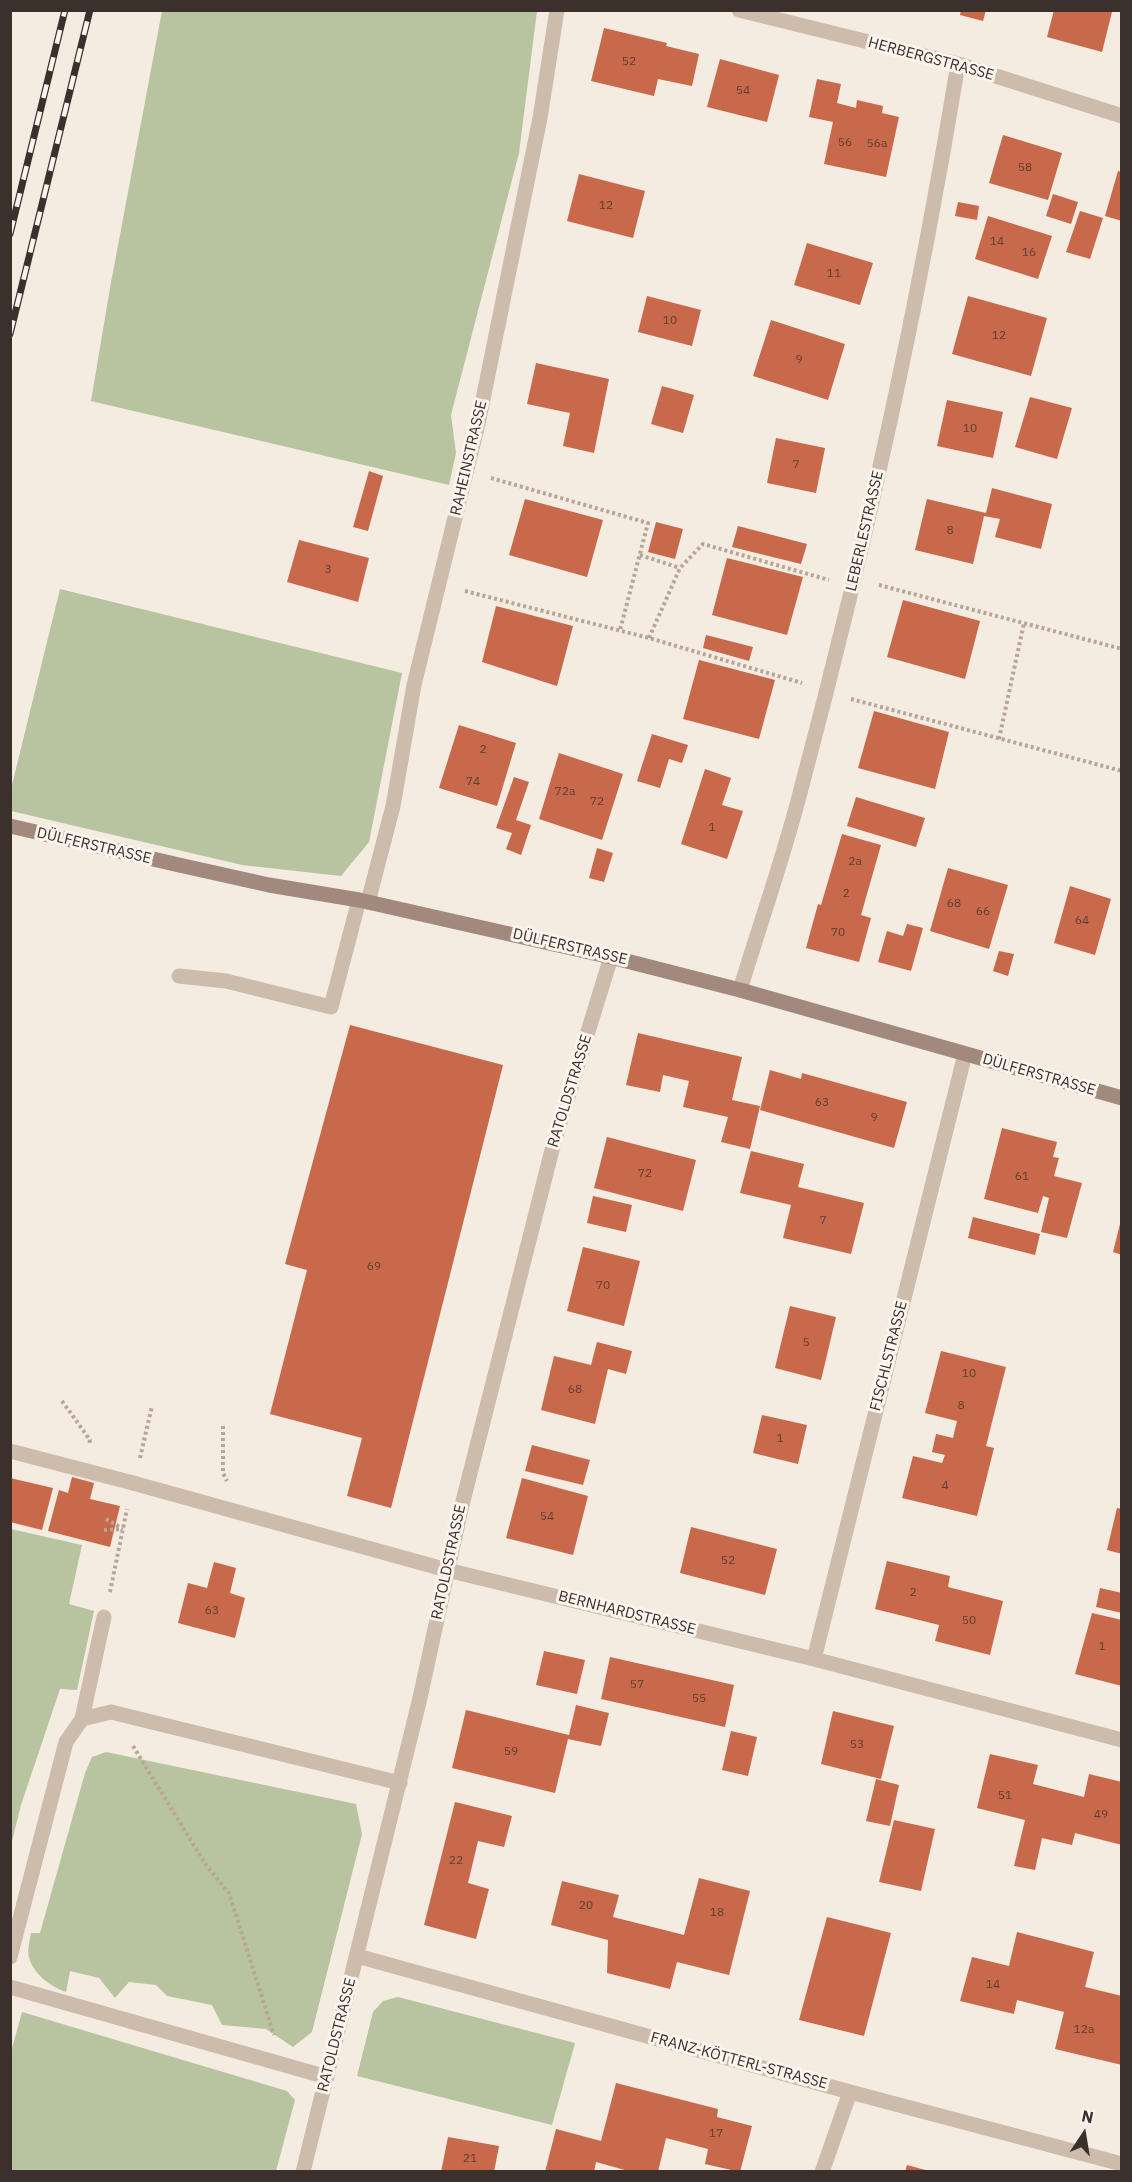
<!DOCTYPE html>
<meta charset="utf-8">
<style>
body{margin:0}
#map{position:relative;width:1132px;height:2182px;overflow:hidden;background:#f4ebe1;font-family:"IBM Plex Sans",sans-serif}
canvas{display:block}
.frame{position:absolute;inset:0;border:12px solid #3b302b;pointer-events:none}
.north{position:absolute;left:1054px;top:2104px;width:60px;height:60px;-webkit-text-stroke:4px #fbf5ee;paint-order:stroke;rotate:12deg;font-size:16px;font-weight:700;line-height:24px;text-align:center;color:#3b302b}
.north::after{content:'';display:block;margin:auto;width:21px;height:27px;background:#3b302b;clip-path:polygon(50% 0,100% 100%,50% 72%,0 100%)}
</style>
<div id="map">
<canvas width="1132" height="2182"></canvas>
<div class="frame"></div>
<div class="north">N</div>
</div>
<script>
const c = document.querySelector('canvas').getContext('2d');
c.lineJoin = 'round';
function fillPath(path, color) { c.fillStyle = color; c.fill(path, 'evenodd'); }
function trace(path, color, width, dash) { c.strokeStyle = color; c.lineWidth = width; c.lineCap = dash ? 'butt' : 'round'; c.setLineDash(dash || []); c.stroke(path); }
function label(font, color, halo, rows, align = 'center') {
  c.font = font + ' "IBM Plex Sans",sans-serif'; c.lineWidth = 6; c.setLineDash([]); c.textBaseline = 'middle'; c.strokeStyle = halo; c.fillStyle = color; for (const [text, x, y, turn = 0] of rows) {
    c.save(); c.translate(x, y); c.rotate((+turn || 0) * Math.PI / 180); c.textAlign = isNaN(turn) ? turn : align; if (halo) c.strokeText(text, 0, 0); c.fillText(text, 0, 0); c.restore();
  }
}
fillPath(new Path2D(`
 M162,11H537L519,153L451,415L456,453L449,485L91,401L110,288Z
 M60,589L402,673L369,842L341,876L242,865L11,811V789Z
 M11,1529L82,1545L69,1604L94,1611L77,1690L60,1689L21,1805L11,1845Z
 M106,1752L356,1804L362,1834L312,2032L293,2047L266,2029L222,2025L212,2005L167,1996L156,1985L129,1982L115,1998L99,1978L70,1971L66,1992C50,1986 33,1974 29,1957C27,1950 30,1940 31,1933H40L85,1773L92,1757Z
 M398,1997L575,2043L552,2125L357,2076L373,2012L383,2001Z
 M22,2012L287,2091L295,2100L276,2171H11V2052Z`), '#b8c4a0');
fillPath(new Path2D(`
 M961,10H986L983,21L960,15Z
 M1054,10H1105L1112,12L1102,52L1047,37Z
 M604,28L667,43L666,46L699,54L692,86L658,79L654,96L591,81Z
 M720,59L779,75L767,122L707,107Z
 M817,79L841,84L837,103L856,108L857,100L883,106L882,113L899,117L886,177L824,164L833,122L809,117Z
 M1003,135L1062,153L1048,200L989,183Z
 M1118,171L1122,172V221L1105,216Z
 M579,174L645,191L633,238L567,221Z
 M1053,194L1078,202L1071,224L1046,216Z
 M958,202L979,206L977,220L955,216Z
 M1080,211L1103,218L1090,259L1066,252Z
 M988,216L1052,236L1038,279L975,259Z
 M807,243L873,263L860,305L794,285Z
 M647,296L701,310L692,346L638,332Z
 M968,296L1047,318L1031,376L952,354Z
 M771,320L845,344L828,400L753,376Z
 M536,363L609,379L594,453L563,446L570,413L527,404Z
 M662,386L694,395L683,433L651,424Z
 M1030,397L1072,408L1057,459L1015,447Z
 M947,400L1003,412L993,458L937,446Z
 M776,438L825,448L816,493L767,483Z
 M369,471L383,476L368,531L353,527Z
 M992,488L1052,504L1041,549L995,537L1000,519L984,516L973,564L915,550L927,499L986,513Z
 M525,499L603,520L587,577L509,555Z
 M656,522L683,529L675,559L648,552Z
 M738,526L807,544L801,564L732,547Z
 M299,540L369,558L358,602L287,582Z
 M727,558L803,577L787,635L712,615Z
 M903,600L980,621L965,679L887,657Z
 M496,606L573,626L557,686L482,662Z
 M706,635L753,647L749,661L703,648Z
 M699,660L775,680L759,739L683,719Z
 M874,711L949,732L935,789L858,768Z
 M459,725L516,743L497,806L439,788Z
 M652,734L688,745L682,763L669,759L660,788L637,781Z
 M559,753L623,774L602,840L539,819Z
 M705,769L731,778L722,805L743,811L727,859L681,844Z
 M514,777L529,782L516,820L531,825L521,855L506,849L512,833L496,828Z
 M856,797L925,818L916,847L847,826Z
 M842,834L881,845L861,915L871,918L859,962L806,948L818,904L821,905Z
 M597,848L613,853L604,882L589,878Z
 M948,868L1008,885L989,949L930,931Z
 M1070,886L1111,899L1095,955L1054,943Z
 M907,924L923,928L911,971L878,962L887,931L903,936Z
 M999,951L1014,954L1008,976L993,971Z
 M350,1025L503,1065L391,1508L347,1496L362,1438L270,1414L307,1270L285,1264Z
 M638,1033L742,1057L732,1100L760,1106L750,1149L721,1142L728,1117L683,1107L689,1081L663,1075L660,1092L626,1085Z
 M770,1070L801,1079L802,1073L907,1102L894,1148L760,1110Z
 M1002,1128L1057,1142L1053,1157L1059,1158L1054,1176L1082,1183L1067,1238L1041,1232L1049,1198L1043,1196L1038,1213L984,1199Z
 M607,1137L696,1160L683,1211L594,1188Z
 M751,1151L804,1164L798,1187L864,1203L851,1254L783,1238L791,1205L740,1193Z
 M593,1196L632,1205L626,1232L587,1223Z
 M973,1217L1040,1234L1035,1255L968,1238Z
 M1121,1220H1122V1255L1113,1252Z
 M583,1247L640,1261L624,1326L567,1311Z
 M790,1306L836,1317L821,1380L775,1368Z
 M597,1342L632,1351L626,1374L608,1369L595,1424L541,1410L554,1356L591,1365Z
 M941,1351L1006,1367L986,1446L994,1448L977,1516L902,1498L913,1456L942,1463L945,1455L932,1452L936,1434L953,1438L957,1421L925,1413Z
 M762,1415L807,1425L798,1464L753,1453Z
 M532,1445L590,1460L583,1485L525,1471Z
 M72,1477L94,1483L90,1499L120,1506L110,1547L48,1531L59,1490L68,1493Z
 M10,1478L53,1488L42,1530L10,1522Z
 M522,1478L588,1496L573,1555L506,1538Z
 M1117,1508L1122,1509V1554L1107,1550Z
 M691,1527L777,1549L765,1595L680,1573Z
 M887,1561L950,1576L948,1587L1003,1601L990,1655L935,1641L939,1625L875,1609Z
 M214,1562L236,1568L230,1593L245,1598L235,1638L178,1623L188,1583L207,1588Z
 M1100,1588L1122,1593V1613L1096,1607Z
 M1092,1613L1122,1620V1686L1075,1674Z
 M544,1651L585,1660L577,1694L536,1685Z
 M610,1657L734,1685L725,1727L601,1699Z
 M576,1705L609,1713L601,1746L568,1739L555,1793L452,1768L466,1710L569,1735Z
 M833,1711L894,1726L881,1779L821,1764Z
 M731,1731L757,1737L748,1776L722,1770Z
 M990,1754L1038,1765L1033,1784L1084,1797L1089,1774L1122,1782V1845L1075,1833L1072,1845L1042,1838L1035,1870L1014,1866L1025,1820L977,1808Z
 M876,1779L899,1785L890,1826L866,1821Z
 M455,1802L512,1816L504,1847L478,1841L468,1883L489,1889L476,1939L424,1925Z
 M894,1820L935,1829L921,1891L879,1882Z
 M699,1878L750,1891L729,1975L677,1962L670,1989L607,1973L608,1940L551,1925L562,1881L619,1895L613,1917L684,1935Z
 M827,1917L891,1933L864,2036L799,2020Z
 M1017,1932L1094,1952L1085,1987L1122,1996V2065L1055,2049L1064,2012L1017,2000L1014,2014L960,2001L972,1957L1009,1966Z
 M616,2083L718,2109L717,2117L752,2126L740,2172L705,2164L708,2149L666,2138L658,2172H632L596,2162L594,2172H545L556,2129L601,2141Z
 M448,2137L499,2146L494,2172H441Z
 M907,2165L929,2171V2172H905Z`), '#c8694b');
trace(new Path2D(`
 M491,478L648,523L620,630
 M640,555L680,568
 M879,585L1122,649
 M465,591L649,638L802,683
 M649,638L680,568L703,544L829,580
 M851,699L1122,771
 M999,739L1024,623
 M62,1401L90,1440L89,1445
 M223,1426V1473L227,1481
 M140,1458L152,1406
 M106,1519L123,1529
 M104,1530L122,1529
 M110,1592L127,1509
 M133,1746L206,1865L229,1893L274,2035`), '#b9a596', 4, [3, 3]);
trace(new Path2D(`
 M179,976L226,981L331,1007L359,900
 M10,1451L133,1483
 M82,1719L111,1712L400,1783
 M10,1957L66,1742L82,1719L104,1617
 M10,1987L327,2077`), '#cdbbac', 15);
trace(new Path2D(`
 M739,10L958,64L1122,116
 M368,902L393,806L414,685L478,424L540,118L557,10
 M740,990C760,924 783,859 800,793C864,553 918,310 958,64
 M133,1483L447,1570L814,1659L1122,1740
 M814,1659L965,1054
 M357,1956L850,2092L1122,2164
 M303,2172L420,1698L461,1509L554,1142L611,957
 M822,2172L850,2092`), '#cdbbac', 15);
trace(new Path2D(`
 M10,826L179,865L269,885L359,900L611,957L740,990L1122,1098`), '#a18a7d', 15);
const rail = new Path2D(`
 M10,234L65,10
 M10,334L90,10`);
trace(rail, '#3b302b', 7);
trace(rail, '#fbf5ee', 4.5, [14]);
label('12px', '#5e3e33', null, [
 ["52",629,62],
 ["54",743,91],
 ["56",845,143],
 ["56a",877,144],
 ["58",1025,168],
 ["12",606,206],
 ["14",997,242],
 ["16",1029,253],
 ["11",834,274],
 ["10",670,321],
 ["12",999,336],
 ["9",799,360],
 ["10",970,429],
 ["7",796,465],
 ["8",950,531],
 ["3",328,570],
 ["2",483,750],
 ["74",473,782],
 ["72a",565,792],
 ["72",597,802],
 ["1",712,828],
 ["2a",855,862],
 ["2",846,894],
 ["68",954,904],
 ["66",983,912],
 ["64",1082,921],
 ["70",838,933],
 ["63",822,1103],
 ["9",874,1118],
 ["72",645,1174],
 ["61",1022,1177],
 ["7",823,1221],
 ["69",374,1267],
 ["70",603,1286],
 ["5",806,1343],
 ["10",969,1374],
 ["68",575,1390],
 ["8",961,1406],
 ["1",780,1439],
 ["4",945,1486],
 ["54",547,1517],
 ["52",728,1561],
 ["2",913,1593],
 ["63",212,1611],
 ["50",969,1621],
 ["1",1102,1647],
 ["57",637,1685],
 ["55",699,1699],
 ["53",857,1745],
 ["59",511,1752],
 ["51",1005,1796],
 ["49",1101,1815],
 ["22",456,1861],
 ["20",586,1906],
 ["18",717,1913],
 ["14",993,1985],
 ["12a",1084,2030],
 ["17",716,2134],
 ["21",470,2159]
]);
label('15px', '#3b302b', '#fbf5ee', [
 ["HERBERGSTRASSE",931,59,15],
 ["RAHEINSTRASSE",469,458,-77],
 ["LEBERLESTRASSE",865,531,-77],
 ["DÜLFERSTRASSE",94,846,13],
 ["DÜLFERSTRASSE",570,947,13],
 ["DÜLFERSTRASSE",1039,1075,16],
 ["RATOLDSTRASSE",570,1091,-73],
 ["FISCHLSTRASSE",889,1356,-76],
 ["RATOLDSTRASSE",449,1562,-78],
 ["BERNHARDSTRASSE",627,1613,14],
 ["RATOLDSTRASSE",337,2035,-76],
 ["FRANZ-KÖTTERL-STRASSE",739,2061,15]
]);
</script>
